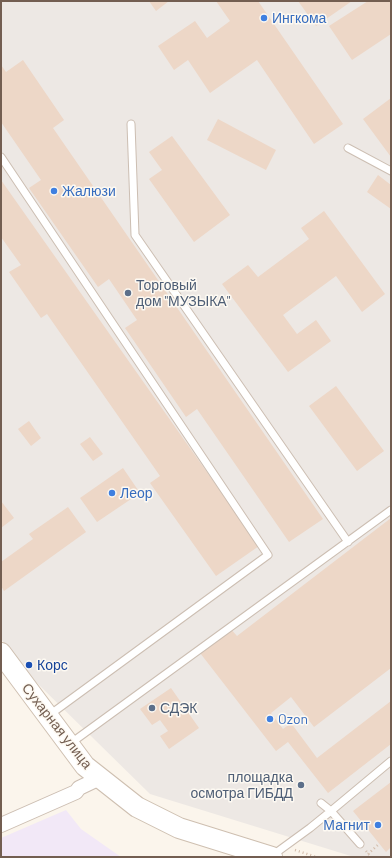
<!DOCTYPE html>
<meta charset="utf-8">
<style>
body{margin:0}
#map{position:relative;width:392px;height:858px;overflow:hidden;background:#fbf5ec;font-family:Barlow,sans-serif}
canvas{display:block}
.frame{position:absolute;inset:0;border:2px solid #735e51;pointer-events:none}
</style>
<div id="map">
<canvas width="392" height="858"></canvas>
<div class="frame"></div>
</div>
<script>
const g = document.querySelector('canvas').getContext('2d');
g.lineJoin = 'round';
function fillPath(path, color) {
  g.fillStyle = color;
  g.fill(path, 'evenodd');
}
function stroke(path, color, width, dash) {
  g.strokeStyle = color;
  g.lineWidth = width;
  g.lineCap = dash ? 'butt' : 'round';
  g.setLineDash(dash || []);
  g.stroke(path);
}
function label(font, color, halo, rows, align = 'center') {
  g.font = font + ' Barlow,sans-serif';
  g.lineWidth = 3;
  g.setLineDash([]);
  g.textBaseline = 'middle';
  g.strokeStyle = halo;
  g.fillStyle = color;
  for (const [text, x, y, turn = 0] of rows) {
    g.save();
    g.translate(x, y);
    g.rotate((+turn || 0) * Math.PI / 180);
    g.textAlign = isNaN(turn) ? turn : align;
    if (halo) g.strokeText(text, 0, 0);
    g.fillText(text, 0, 0);
    g.restore();
  }
}
const industrial = new Path2D(`
 M1 1H391V857H354L150 794 37 683 1 639Z`);
const education = new Path2D(`
 M66 810 81 829 121 857H1V838Z`);
const building = new Path2D(`
 M149 1H169L156 11Z
 M216 1H258L343 124 314 144 257 60 210 93 188 60 174 70 158 46 195 21 207 38 230 21Z
 M298 1H352L316 26Z
 M368 1H391V34L352 60 329 26Z
 M23 60 64 120 53 128 323 519 289 542 197 409 186 417 125 328 137 320 109 279 98 287 29 188 41 180 1 122V65L6 72Z
 M391 98V157L363 119Z
 M218 119 276 150 266 170 207 140Z
 M172 136 230 215 194 242 149 179 162 170 149 152Z
 M378 175 391 185V209L367 192Z
 M1 180 259 546 216 576 150 483 160 476 47 314 41 318 9 272 21 265 1 237Z
 M324 211 385 294 362 312 336 276 283 315 297 334 316 320 331 341 288 372 222 284 248 265 258 277 309 239 301 228Z
 M336 386 384 451 357 471 309 406Z
 M29 421 41 438 31 446 18 429Z
 M90 437 103 454 93 461 80 444Z
 M123 468 140 493 97 522 80 498Z
 M1 501 14 518 1 528Z
 M68 507 86 532 4 591 1 586V562L33 539 29 534Z
 M391 518V668L314 727 291 697 271 713 283 729 291 723 317 758 391 701V744L328 793 288 742 276 751 197 649 228 626 237 636Z
 M171 688 199 728 169 749 160 736 168 731 160 720 152 725 140 709Z
 M391 782V847L386 852 353 811Z`);
const path = new Path2D(`
 M295 850 316 857
 M366 851 371 857
 M368 854 379 844`);
const lane = new Path2D(`
 M131 124 135 235 348 542
 M348 148 391 171
 M1 157 268 555 48 716
 M71 743 391 510
 M360 844 331 811 391 761
 M273 855 310 828 331 811 321 803`);
const street = new Path2D(`
 M1 825 76 792 79 788 100 778`);
const secondary = new Path2D(`
 M1 653 85 766 137 807 179 828 272 857`);
const markers = [
 [264,18,4,"#3f7fe0"],
 [54,191,4,"#3f7fe0"],
 [128,293,4,"#5c6f8a"],
 [112,493,4,"#3f7fe0"],
 [29,665,4,"#1a4fb4"],
 [152,708,4,"#5c6f8a"],
 [270,719,4,"#3f7fe0"],
 [301,785,4,"#5c6f8a"],
 [378,825,4,"#3f7fe0"]
];
const shopNames = [
 ["Ингкома",272,18],
 ["Жалюзи",62,191],
 ["Леор",120,493],
 ["Ozon",278,719],
 ["Магнит",370,825,"right"]
];
const serviceNames = [
 ["Торговый",136,285],
 ["дом \"МУЗЫКА\"",136,301],
 ["СДЭК",160,708],
 ["площадка",293,777,"right"],
 ["осмотра ГИБДД",293,793,"right"]
];
const transitNames = [
 ["Корс",37,665]
];
const streetNames = [
 ["Сухарная улица",57,726,52]
];
fillPath(industrial, '#ede8e4');
fillPath(education, '#f2e8f7');
fillPath(building, '#edd7c7');
stroke(lane, '#ccbeb2', 9);
stroke(street, '#ccbeb2', 16);
stroke(secondary, '#cebfb0', 22);
stroke(path, '#d2bba9', 2.5, [1, 3]);
stroke(lane, '#fff', 7);
stroke(street, '#fff', 14);
stroke(secondary, '#fff', 20);
for (const [x, y, r, color] of markers) {
  const dot = new Path2D();
  dot.arc(x, y, r, 0, 2 * Math.PI);
  g.fillStyle = color;
  g.fill(dot);
  stroke(dot, '#fdf9f2', 1.5);
}
label('14px', '#366cbe', '#fdf9f2', shopNames, 'left');
label('14px', '#4e5e75', '#fdf9f2', serviceNames, 'left');
label('14px', '#164399', '#fdf9f2', transitNames, 'left');
label('14px', '#735e51', '#fdf9f2', streetNames);
</script>
